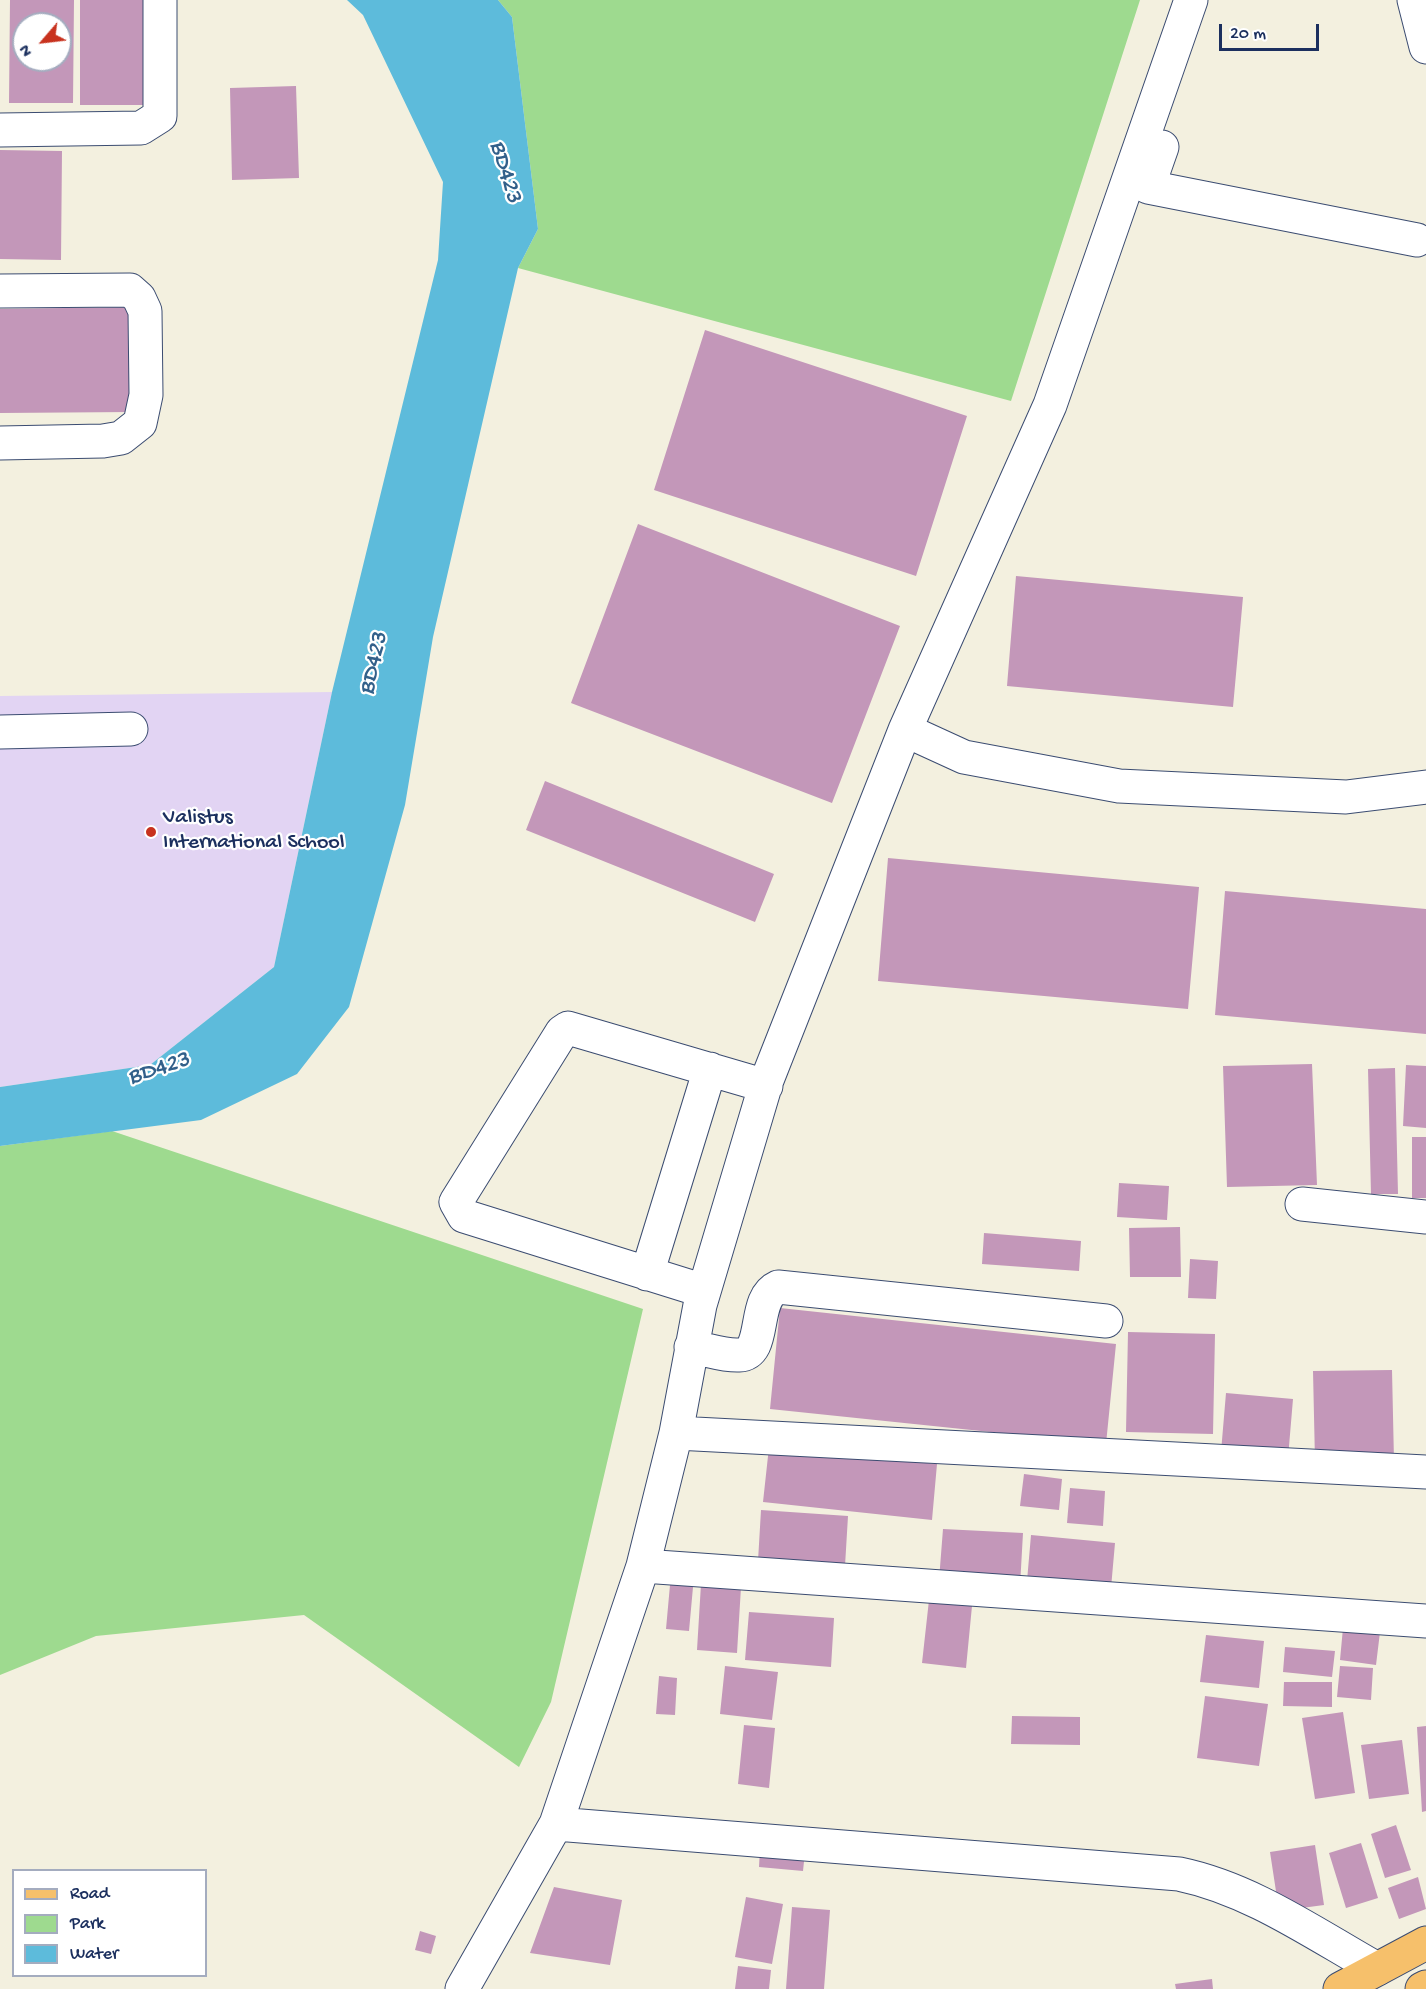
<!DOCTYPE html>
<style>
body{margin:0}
#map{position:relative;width:1426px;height:1989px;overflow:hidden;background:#f3f0df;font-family:"Gochi Hand",sans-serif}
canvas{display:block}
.legend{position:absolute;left:12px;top:1869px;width:195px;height:108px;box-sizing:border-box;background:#fff;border:2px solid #a4acbf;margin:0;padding:8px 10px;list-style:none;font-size:18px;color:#1b2f5e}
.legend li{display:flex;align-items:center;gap:12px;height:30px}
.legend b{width:30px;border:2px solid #a4acbf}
.north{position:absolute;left:12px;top:12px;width:60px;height:60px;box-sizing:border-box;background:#fff;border:2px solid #a4acbf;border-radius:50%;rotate:242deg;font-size:16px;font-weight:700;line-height:24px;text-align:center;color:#1b2f5e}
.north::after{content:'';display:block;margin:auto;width:21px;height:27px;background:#c8321e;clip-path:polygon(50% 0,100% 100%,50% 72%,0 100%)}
.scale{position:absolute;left:1219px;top:24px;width:100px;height:27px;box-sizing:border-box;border:3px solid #1b2f5e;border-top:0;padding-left:8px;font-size:18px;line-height:21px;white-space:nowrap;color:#1b2f5e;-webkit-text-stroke:4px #fff;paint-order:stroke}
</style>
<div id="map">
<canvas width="1426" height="1989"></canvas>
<ul class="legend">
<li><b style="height:8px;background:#f6c06b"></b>Road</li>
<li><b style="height:16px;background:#9eda8f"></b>Park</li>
<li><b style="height:16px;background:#5dbbdb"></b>Water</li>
</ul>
<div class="north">N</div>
<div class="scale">20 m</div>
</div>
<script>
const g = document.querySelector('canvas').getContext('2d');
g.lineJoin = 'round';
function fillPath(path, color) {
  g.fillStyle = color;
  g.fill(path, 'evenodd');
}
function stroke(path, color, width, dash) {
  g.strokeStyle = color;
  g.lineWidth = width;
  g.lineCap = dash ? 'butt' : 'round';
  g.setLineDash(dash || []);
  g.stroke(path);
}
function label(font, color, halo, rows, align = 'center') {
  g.font = font + ' "Gochi Hand",sans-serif';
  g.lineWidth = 4.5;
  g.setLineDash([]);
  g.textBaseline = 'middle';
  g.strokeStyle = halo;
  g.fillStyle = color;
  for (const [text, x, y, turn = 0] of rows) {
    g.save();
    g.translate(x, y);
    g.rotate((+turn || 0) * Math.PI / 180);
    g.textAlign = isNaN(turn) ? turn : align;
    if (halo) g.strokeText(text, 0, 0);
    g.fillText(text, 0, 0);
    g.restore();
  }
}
const built = new Path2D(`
 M332 692 274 967 150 1065 0 1087V696Z`);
const green = new Path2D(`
 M498 0H1140L1011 401 518 268 538 229 512 17Z
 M112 1131 643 1309 551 1702 519 1767 304 1615 96 1636 0 1675V1146Z`);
const water = new Path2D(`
 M347 0H498L512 17 538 229 518 268 433 637 405 805 349 1007 297 1074 201 1120 0 1146V1087L150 1065 274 967 332 692 438 260 443 182 363 15Z`);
const building = new Path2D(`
 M10 0H74L73 103H9ZM24 24H60V60H24Z
 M80 0H148L149 105H80Z
 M296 86 299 178 232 180 230 88Z
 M0 150 62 151 61 260 0 259Z
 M130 307 132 412 0 413V309Z
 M705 330 967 416 916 576 654 490Z
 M638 524 900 626 832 803 571 703Z
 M1016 576 1243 597 1233 707 1007 686Z
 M545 781 774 874 755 922 526 830Z
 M888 858 1199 887 1188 1009 878 981Z
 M1225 891 1426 909V1034L1215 1015Z
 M1312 1064 1317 1185 1227 1187 1223 1066Z
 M1406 1065 1426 1066V1128L1403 1126Z
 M1395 1068 1398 1194H1371L1368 1069Z
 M1412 1137H1426V1198H1412Z
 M1119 1183 1169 1186 1167 1220 1117 1217Z
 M1180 1227 1181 1277H1130L1129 1228Z
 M984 1233 1081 1241 1079 1271 982 1264Z
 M1190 1259 1218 1261 1216 1299 1188 1298Z
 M780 1308 1116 1344 1106 1444 770 1409Z
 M1128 1332 1215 1334 1213 1434 1126 1432Z
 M1392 1370 1394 1461H1315L1313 1371Z
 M1226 1393 1293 1399 1288 1458 1221 1452Z
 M769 1447 937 1464 932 1520 763 1502Z
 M1024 1474 1062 1479 1059 1510 1020 1506Z
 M1070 1488 1105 1491 1103 1526 1067 1523Z
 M761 1510 848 1516 845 1566 758 1561Z
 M943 1529 1023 1533 1020 1586 939 1580Z
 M1031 1535 1115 1543 1111 1588 1027 1581Z
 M671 1574 694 1576 689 1631 666 1629Z
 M701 1584 741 1587 737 1653 697 1650Z
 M929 1600 972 1606 966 1668 922 1663Z
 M749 1612 834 1618 831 1667 745 1660Z
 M1343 1628 1380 1632 1376 1665 1340 1660Z
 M1206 1635 1264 1641 1259 1688 1200 1682Z
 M1285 1647 1335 1651 1332 1677 1283 1672Z
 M725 1666 778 1672 772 1720 720 1714Z
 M1340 1666 1373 1668 1371 1700 1337 1697Z
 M659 1676 677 1678 675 1715 656 1714Z
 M1284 1682H1332V1707L1283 1706Z
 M1205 1696 1268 1704 1259 1766 1197 1758Z
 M1343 1712 1355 1793 1315 1799 1302 1718Z
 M1012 1716 1080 1717V1745L1011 1744Z
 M744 1725 775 1728 769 1788 738 1784Z
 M1426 1726V1811L1422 1812 1417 1727Z
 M1402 1740 1409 1794 1369 1799 1361 1745Z
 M1396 1825 1411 1870 1385 1878 1371 1834Z
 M1361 1843 1378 1898 1346 1908 1329 1853Z
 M1315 1845 1324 1905 1279 1911 1270 1852Z
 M760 1848 805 1852 803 1871 759 1867Z
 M1418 1877 1426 1909 1399 1919 1388 1888Z
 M554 1887 622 1900 610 1965 530 1953Z
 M746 1897 783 1904 772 1964 735 1957Z
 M792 1907 830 1910 824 1989H786Z
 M420 1931 436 1936 431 1954 415 1950Z
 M738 1966 771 1970 769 1989H735Z
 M1212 1979 1213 1989H1176L1175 1984Z`);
const minor = new Path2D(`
 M1414 0 1426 47
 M0 130 141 128 160 116V0
 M1162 147 1148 187 1417 240
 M0 291 130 290 139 298 145 311 146 395 140 423 121 438 103 441 0 443
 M905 730 964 757 1119 786 1346 797 1426 787
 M0 732 131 729
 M1302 1204 1426 1217
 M647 1274 710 1069
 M704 1291 464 1216 456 1202 562 1032 568 1028 766 1086
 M691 1347C706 1349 724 1356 739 1355 768 1354 751 1299 778 1287L1106 1321
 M676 1433 1426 1472
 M643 1566 1426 1621
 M556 1824 1179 1874C1251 1889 1313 1933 1377 1969
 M462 1989 556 1824 643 1566 676 1433 700 1305 767 1080 905 730 1050 405 1191 0`);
const major = new Path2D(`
 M1340 1989 1426 1943
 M1422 1989 1426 1987`);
const markers = [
 [151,832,6,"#c8321e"]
];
const poiNames = [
 ["Valistus",163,819],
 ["International School",163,844]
];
const waterNames = [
 ["BD423",504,172,73],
 ["BD423",375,664,-77],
 ["BD423",159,1070,-18]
];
fillPath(built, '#e2d4f3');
fillPath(green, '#9eda8f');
fillPath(water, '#5dbbdb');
fillPath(building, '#c397b9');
stroke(minor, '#3b4c71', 35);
stroke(major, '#3b4c71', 35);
stroke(minor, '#fff', 33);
stroke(major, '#f6c06b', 33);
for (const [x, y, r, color] of markers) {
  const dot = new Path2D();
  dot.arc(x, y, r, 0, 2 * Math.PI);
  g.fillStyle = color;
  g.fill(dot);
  stroke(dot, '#fff', 2);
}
label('22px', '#1b2f5e', '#fff', poiNames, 'left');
label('italic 24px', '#32608a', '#fff', waterNames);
</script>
